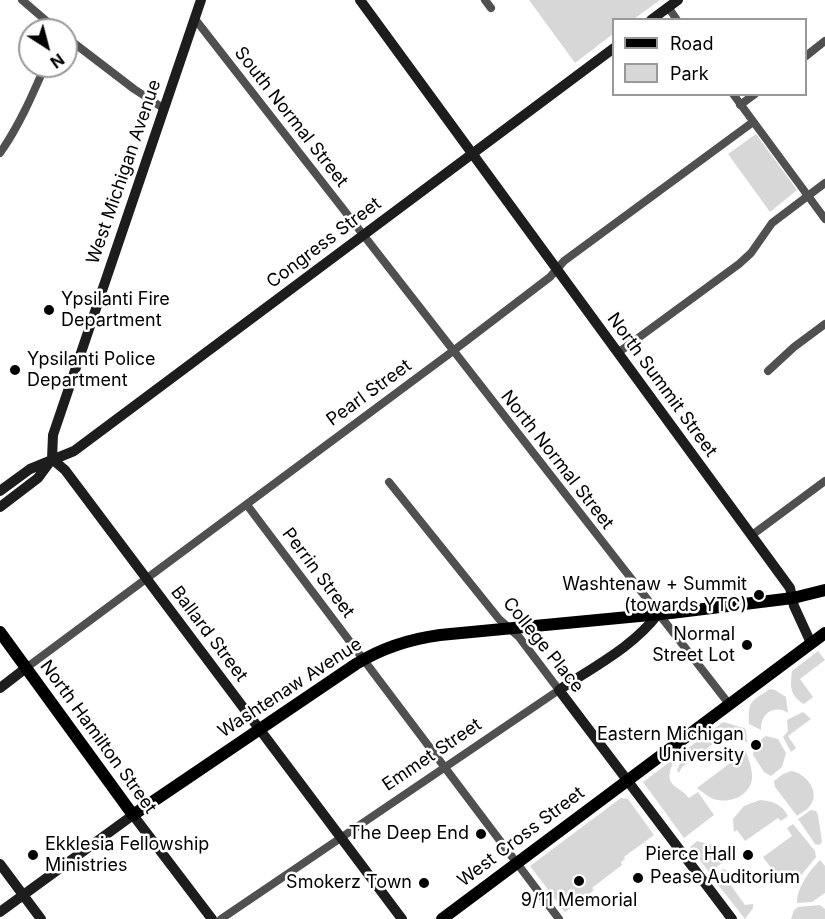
<!DOCTYPE html>
<style>
body{margin:0}
#map{position:relative;width:825px;height:919px;overflow:hidden;background:#fff;font-family:Inter,sans-serif}
canvas{display:block}
.legend{position:absolute;left:612px;top:18px;width:195px;height:78px;box-sizing:border-box;background:#fff;border:2px solid #999;margin:0;padding:8px 10px;list-style:none;font-size:18px;color:#000}
.legend li{display:flex;align-items:center;gap:12px;height:30px}
.legend b{width:30px;border:2px solid #999}
.north{position:absolute;left:18px;top:18px;width:60px;height:60px;box-sizing:border-box;background:#fff;border:2px solid #999;border-radius:50%;rotate:144deg;font-size:16px;font-weight:700;line-height:24px;text-align:center;color:#000}
.north::after{content:'';display:block;margin:auto;width:21px;height:27px;background:#000;clip-path:polygon(50% 0,100% 100%,50% 72%,0 100%)}
</style>
<div id="map">
<canvas width="825" height="919"></canvas>
<ul class="legend">
<li><b style="height:8px;background:#000"></b>Road</li>
<li><b style="height:16px;background:#d7d7d7"></b>Park</li>
</ul>
<div class="north">N</div>
</div>
<script>
const g = document.querySelector('canvas').getContext('2d');
g.lineJoin = 'round';
function fillPath(path, color) {
  g.fillStyle = color;
  g.fill(path, 'evenodd');
}
function stroke(path, color, width, dash) {
  g.strokeStyle = color;
  g.lineWidth = width;
  g.lineCap = dash ? 'butt' : 'round';
  g.setLineDash(dash || []);
  g.stroke(path);
}
function label(font, color, halo, rows, align = 'center') {
  g.font = font + ' Inter,sans-serif';
  g.lineWidth = 5;
  g.setLineDash([]);
  g.textBaseline = 'middle';
  g.strokeStyle = halo;
  g.fillStyle = color;
  for (const [text, x, y, turn = 0] of rows) {
    g.save();
    g.translate(x, y);
    g.rotate((+turn || 0) * Math.PI / 180);
    g.textAlign = isNaN(turn) ? turn : align;
    if (halo) g.strokeText(text, 0, 0);
    g.fillText(text, 0, 0);
    g.restore();
  }
}
const green = new Path2D(`
 M529 0H660L634 19 614 20 613 34 575 63Z
 M756 134 797 190 770 212 728 154Z
 M818 651 825 660 800 679 813 697 804 704C790 696 790 687 792 671Z
 M770 689 775 690 786 697 788 713C774 704 760 714 761 730L749 724C748 700 751 702 770 689Z
 M803 712 811 719 788 736 796 748 791 752 783 737 788 731 787 720Z
 M723 722 744 728 746 730 747 743 739 736 736 738 730 731 682 767 679 773 677 770 682 759 689 751 687 749Z
 M766 736 778 739 786 753 782 767 771 776 764 772 753 755 755 744Z
 M746 751C748 759 752 767 752 775 753 793 734 803 718 800 710 799 704 793 697 788Z
 M671 761 673 763C662 787 679 785 689 798L698 792 714 815 684 838 643 782Z
 M791 771C806 773 822 793 809 807 806 811 800 813 797 816L775 787 774 781 783 774Z
 M621 798 628 799 654 835 624 857 625 859 621 862 622 865 592 888 594 890 565 912 530 866Z
 M760 800C772 801 782 804 788 816L781 821 778 818 745 841 737 830 734 832 733 819 744 806Z
 M811 810 816 811 818 815 822 842 819 845 815 844 798 819Z
 M793 824 815 851 816 857 799 878 788 885 780 875 777 876 763 857 792 836 787 828Z
 M697 841 717 846 728 859 709 872 690 847Z
 M820 860 825 866V893L812 902 797 903C796 889 810 870 820 860Z
 M723 869 726 870 732 876 727 880 745 905 753 904V908L745 919 712 877Z
 M820 905 825 909V919H791L794 910 798 907Z`);
const street = new Path2D(`
 M22 0 57 30
 M485 0 491 8
 M668 7 677 20
 M195 19 729 704
 M66 37 134 89 163 108
 M806 56 825 41
 M733 94 825 219
 M740 105 755 94
 M0 153C19 126 32 96 45 66
 M619 352 739 264 751 253 772 223 825 183
 M768 371 794 347 825 324
 M247 505 559 919
 M752 535 825 481
 M26 668 453 351 550 277 564 261 753 122
 M221 919 559 690 519 637 499 619 389 482`);
const secondary = new Path2D(`
 M360 0 790 588 794 606 811 643
 M651 20 678 0
 M52 459 65 470 402 919
 M0 491 30 469 74 451 614 48
 M0 507 38 478 52 459 53 435 201 0
 M658 614C633 647 593 667 559 690L732 919
 M0 688 26 668
 M0 864 41 919
 M0 912 133 815 212 919`);
const primary = new Path2D(`
 M0 632 133 815 356 664C382 648 410 639 440 635L671 613 793 598 825 590
 M442 919 825 633`);
const markers = [
 [49,310,6,"#000"],
 [15,370,6,"#000"],
 [759,595,6,"#000"],
 [747,645,6,"#000"],
 [756,745,6,"#000"],
 [481,834,6,"#000"],
 [33,855,6,"#000"],
 [748,855,6,"#000"],
 [638,878,6,"#000"],
 [579,881,6,"#000"],
 [424,883,6,"#000"]
];
const streetNames = [
 ["South Normal Street",291,117,52],
 ["West Michigan Avenue",124,172,-71],
 ["Congress Street",324,243,-37],
 ["North Summit Street",662,385,54],
 ["Pearl Street",369,393,-36],
 ["North Normal Street",557,460,52],
 ["Perrin Street",318,573,53],
 ["Ballard Street",209,634,53],
 ["College Place",543,645,51],
 ["Washtenaw Avenue",290,688,-33],
 ["North Hamilton Street",98,737,54],
 ["Emmet Street",432,755,-34],
 ["West Cross Street",521,837,-37]
];
const poiNames = [
 ["Ypsilanti Fire",61,300,"left"],
 ["Department",61,321,"left"],
 ["Ypsilanti Police",27,360,"left"],
 ["Department",27,381,"left"],
 ["Washtenaw + Summit",747,585],
 ["(towards YTC)",747,606],
 ["Normal",735,635],
 ["Street Lot",735,656],
 ["Eastern Michigan",744,735],
 ["University",744,756],
 ["The Deep End",469,834],
 ["Ekklesia Fellowship",45,845,"left"],
 ["Ministries",45,866,"left"],
 ["Pierce Hall",736,855],
 ["Pease Auditorium",650,878,"left"],
 ["Smokerz Town",412,883],
 ["9/11 Memorial",579,901,"center"]
];
fillPath(green, '#d7d7d7');
stroke(street, '#505050', 8);
stroke(secondary, '#1d1d1d', 10);
stroke(primary, '#000', 12);
for (const [x, y, r, color] of markers) {
  const dot = new Path2D();
  dot.arc(x, y, r, 0, 2 * Math.PI);
  g.fillStyle = color;
  g.fill(dot);
  stroke(dot, '#fff', 2);
}
label('18px', '#000', '#fff', streetNames);
label('18px', '#000', '#fff', poiNames, 'right');
</script>
